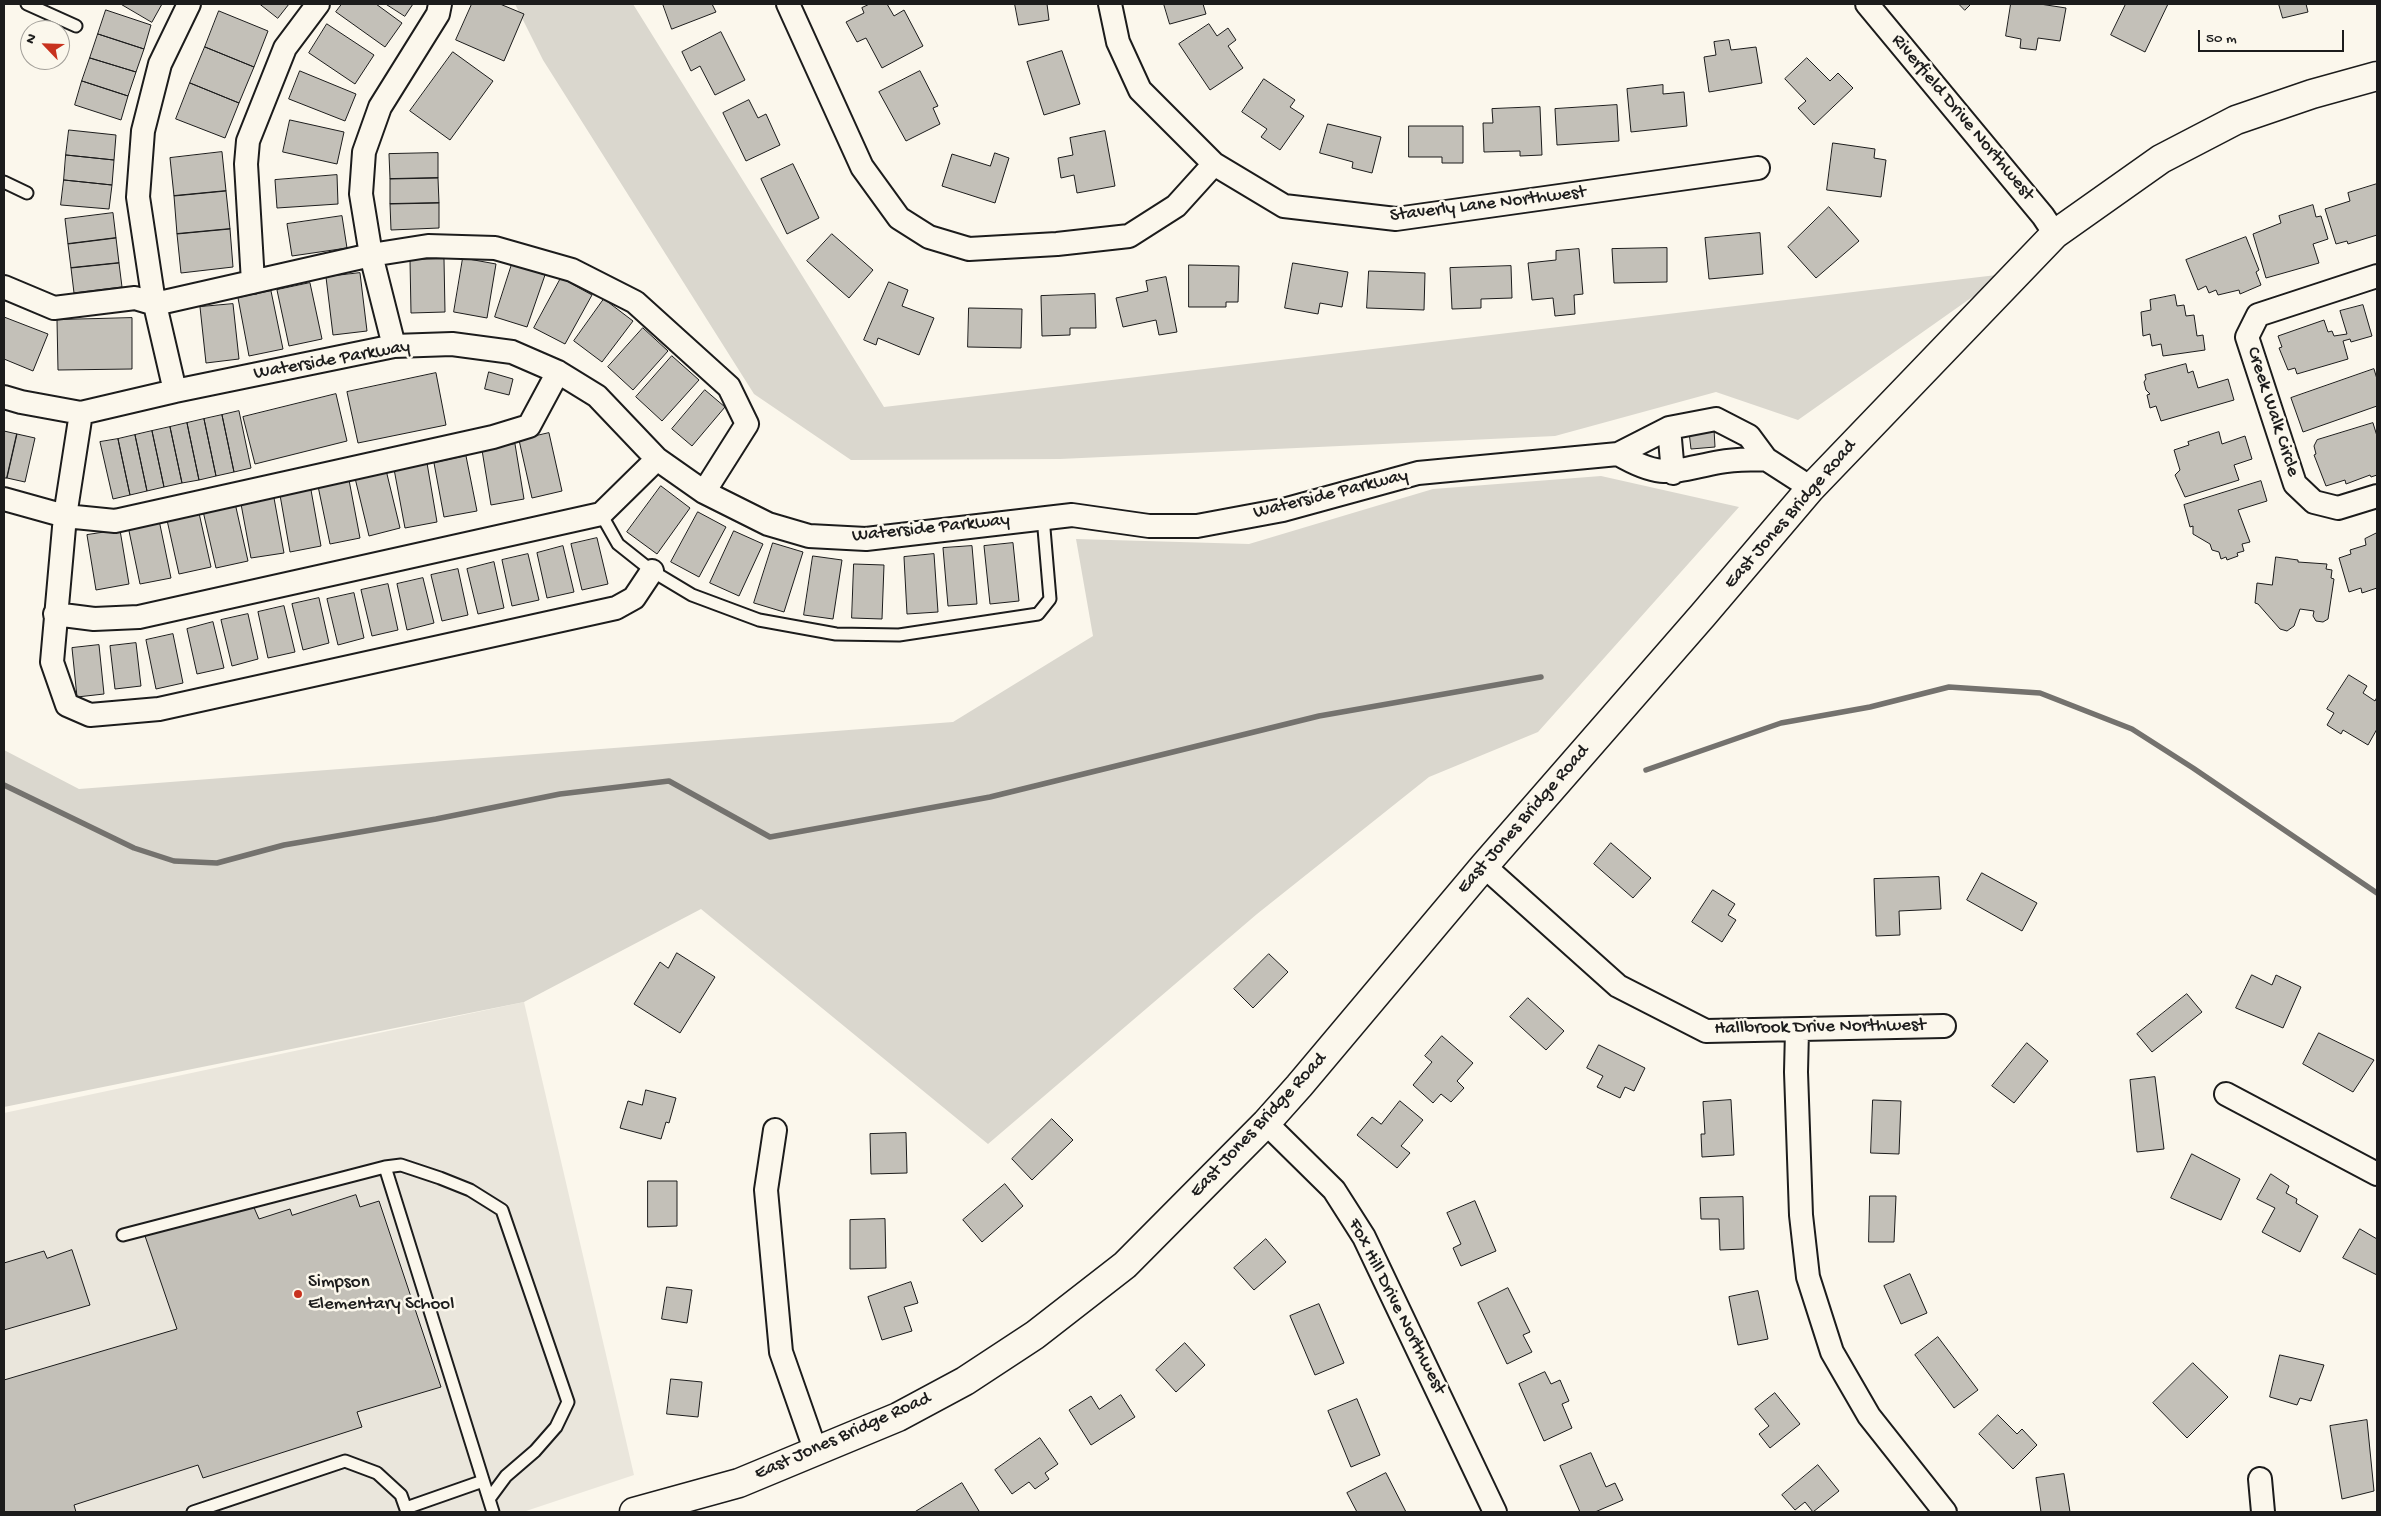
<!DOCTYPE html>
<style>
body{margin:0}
#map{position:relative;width:2381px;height:1516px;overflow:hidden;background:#fbf7ec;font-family:"Gochi Hand",sans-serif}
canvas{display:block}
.frame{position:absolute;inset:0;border:5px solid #1c1c1c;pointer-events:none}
.north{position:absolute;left:20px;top:20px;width:50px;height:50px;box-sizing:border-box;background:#fbf7ec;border:1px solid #a29f99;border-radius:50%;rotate:294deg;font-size:14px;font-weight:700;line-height:20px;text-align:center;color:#1c1c1c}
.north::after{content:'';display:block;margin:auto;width:18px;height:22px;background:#c8321e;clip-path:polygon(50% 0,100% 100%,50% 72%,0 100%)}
.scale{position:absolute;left:2198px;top:30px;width:146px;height:22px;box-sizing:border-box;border:2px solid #1c1c1c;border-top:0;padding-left:6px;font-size:15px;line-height:18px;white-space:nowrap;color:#1c1c1c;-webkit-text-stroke:4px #fbf7ec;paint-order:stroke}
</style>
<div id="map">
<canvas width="2381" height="1516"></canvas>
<div class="frame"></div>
<div class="north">N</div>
<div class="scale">50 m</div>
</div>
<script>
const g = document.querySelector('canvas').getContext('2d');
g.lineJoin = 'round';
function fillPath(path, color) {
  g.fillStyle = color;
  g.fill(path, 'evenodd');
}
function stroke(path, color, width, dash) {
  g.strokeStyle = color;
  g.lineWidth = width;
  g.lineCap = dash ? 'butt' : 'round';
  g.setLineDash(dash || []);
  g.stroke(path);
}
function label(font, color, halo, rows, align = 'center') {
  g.font = font + ' "Gochi Hand",sans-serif';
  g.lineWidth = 5;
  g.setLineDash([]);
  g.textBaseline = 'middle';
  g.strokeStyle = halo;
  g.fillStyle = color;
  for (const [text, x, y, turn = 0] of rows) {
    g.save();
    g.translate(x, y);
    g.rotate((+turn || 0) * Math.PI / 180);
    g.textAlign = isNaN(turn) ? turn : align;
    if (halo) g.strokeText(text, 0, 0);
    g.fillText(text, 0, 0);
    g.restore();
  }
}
const built = new Path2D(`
 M524 1002 634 1475 523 1512H4V1113Z`);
const green = new Path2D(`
 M515 4H633L884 407 2005 274 1798 420 1716 392 1555 436 1060 459 851 460 754 394 543 60Z
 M1601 476 1739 507 1538 732 1429 777 1257 914 988 1144 701 909 524 1002 4 1107V750L79 789 953 722 1093 636 1076 539 1249 544 1433 489Z`);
const stream = new Path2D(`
 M1646 770 1781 723 1870 707 1949 687 2040 693 2132 729 2193 768 2377 893
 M4 785 134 848 174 861 217 863 284 845 436 819 560 794 669 781 770 837 990 797 1319 716 1541 677`);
const building = new Path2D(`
 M121 4H162L152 22Z
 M260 4H289L278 18Z
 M342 4H376L402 23 385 47 336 12Z
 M386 4H413L405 16Z
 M472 4H500L524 14 504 61 456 40Z
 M663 4H712L716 12 672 29Z
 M870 4H887L894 16 904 10 923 46 882 68 866 38 857 42 846 22 864 13 862 8Z
 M1015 4H1047L1049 20 1019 25Z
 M1164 4H1203L1206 14 1170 24Z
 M1959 4H1971L1965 10Z
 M2011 4H2040L2066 8 2060 41 2038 38 2036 50 2020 48 2021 39 2006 36Z
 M2126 4H2168L2145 52 2111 35Z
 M2279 4H2306L2308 12 2283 18Z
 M106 10 151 25 144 49 98 34Z
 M219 11 268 31 254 67 205 47Z
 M327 24 374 55 355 84 309 53Z
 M1209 24 1217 36 1228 28 1236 40 1228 46 1243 68 1210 90 1179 44Z
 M721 32 745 80 715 95 700 66 691 71 682 52Z
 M98 34 144 49 136 72 90 58Z
 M1729 40 1731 50 1756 47 1762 83 1709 92 1704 57 1716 55 1714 42Z
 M205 47 254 67 239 103 190 83Z
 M1062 51 1080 104 1044 115 1027 62Z
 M453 52 493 81 450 140 410 111Z
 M90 58 136 72 128 96 82 81Z
 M1807 58 1830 81 1838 73 1853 88 1814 125 1798 108 1806 101 1785 79Z
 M300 71 356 94 345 121 289 99Z
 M920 71 938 106 933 108 940 124 906 141 879 92Z
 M1264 79 1295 100 1290 107 1304 116 1280 150 1261 137 1267 129 1242 112Z
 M82 81 128 96 121 120 75 105Z
 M190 83 239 103 225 138 176 119Z
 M1663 85V94L1684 92 1687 126 1631 132 1627 89Z
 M749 100 758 118 766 114 780 145 746 161 723 113Z
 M1617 105 1619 141 1557 145 1555 109Z
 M1540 107 1542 155 1520 156V151L1484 152 1483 123H1493L1492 109Z
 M290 120 344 132 337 164 283 152Z
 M1328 124 1381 137 1372 173 1352 168 1353 162 1320 153Z
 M1409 126H1463V163H1442V157H1409Z
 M69 130 116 135 114 160 66 155Z
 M1105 131 1115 186 1077 193 1074 175 1061 178 1058 158 1073 155 1070 138Z
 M1833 143 1875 149 1874 158 1886 160 1881 197 1827 190Z
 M222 152 226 191 174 196 170 158Z
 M438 153V178L390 179 389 154Z
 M995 153 1009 158 995 203 942 186 952 154 990 166Z
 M66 155 114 160 112 185 64 180Z
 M793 164 819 218 787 234 761 179Z
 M337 175 338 204 277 208 275 180Z
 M438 178 439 203 390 204V179Z
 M64 180 112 185 109 209 61 205Z
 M2377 184V235L2348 244 2347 241 2336 244 2325 209 2350 201 2348 193Z
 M226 191 230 229 177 234 174 196Z
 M439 203V228L391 230 390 204Z
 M2313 205 2316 217 2321 216 2328 239 2313 244 2319 263 2266 278 2253 234 2281 223 2279 216Z
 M1829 207 1859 241 1816 278 1788 247Z
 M113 213 116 238 68 244 65 219Z
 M342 216 347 248 292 256 287 224Z
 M230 229 233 267 181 273 177 234Z
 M1760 233 1763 274 1709 279 1705 238Z
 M832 234 873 270 849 298 807 261Z
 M2246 237 2259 270 2256 272 2261 285 2240 294 2239 290 2218 295 2216 290 2209 293 2206 286 2198 290 2186 260Z
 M116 238 119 263 71 268 68 244Z
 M1667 248V282L1614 283 1612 249Z
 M1579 249 1583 294 1574 295 1575 314 1555 316 1553 298 1532 300 1528 263 1556 260V251Z
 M463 258 496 264 487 318 454 312Z
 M444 259 445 312 411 313 410 260Z
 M119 263 122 287 74 293 71 268Z
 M1293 263 1348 272 1342 307 1320 303 1318 314 1285 308Z
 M512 264 545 275 527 327 495 317Z
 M1189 265 1239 266 1238 302H1226V307H1189Z
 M1511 266 1512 298 1481 299V308L1452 309 1450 268Z
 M1369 271 1425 273 1424 310 1367 308Z
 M360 273 367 331 333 335 326 277Z
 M1166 277 1177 332 1159 335 1156 320 1123 327 1116 298 1148 291 1146 281Z
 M561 278 592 295 565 344 534 328Z
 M889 282 908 290 902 306 934 318 919 355 878 338 876 345 864 340Z
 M310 283 322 339 289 346 277 290Z
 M271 291 283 349 249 356 238 298Z
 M1095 294 1096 328H1070V335L1042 336 1041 296Z
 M2175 295 2177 306 2184 305 2186 316 2194 315 2197 336 2203 335 2205 350 2163 356 2161 344 2152 346 2150 334 2143 336 2141 312 2151 310 2150 300Z
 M604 299 633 321 602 362 574 341Z
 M233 304 239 359 206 363 200 307Z
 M2363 305 2372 336 2351 342 2350 339 2343 341 2348 359 2297 374 2295 368 2288 370 2279 348 2282 347 2278 336 2324 320 2328 332 2332 331 2334 336 2347 334 2340 311Z
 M969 308 1022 309 1021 348 968 347Z
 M4 317 48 334 33 371 4 359Z
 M132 318V369L58 370 57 320Z
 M643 328 668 351 633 390 608 367Z
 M672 356 699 380 662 421 636 397Z
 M2186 364 2188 373 2193 371 2198 388 2228 379 2234 400 2161 421 2156 406 2150 408 2147 395 2150 394 2146 390 2144 382 2146 379 2145 375Z
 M2374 369 2377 379V406L2303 432 2291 398Z
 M489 372 513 379 509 395 485 389Z
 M436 373 446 425 358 443 347 392Z
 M705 390 725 407 692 446 672 429Z
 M336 394 347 441 255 464 243 417Z
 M239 411 251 468 234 472 222 415Z
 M222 415 234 472 216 476 204 419Z
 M204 419 216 476 199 480 187 423Z
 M187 423 199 480 182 483 170 427Z
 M2373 423 2377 436V475L2371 477 2370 475 2346 484 2345 480 2326 486 2314 455 2316 454 2314 446 2317 440Z
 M170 427 182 483 164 487 152 431Z
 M1714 429 1715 447 1691 449 1689 432Z
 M4 431 17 434 7 478H4Z
 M152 431 164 487 147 491 135 435Z
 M2219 432 2222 444 2245 436 2252 459 2234 465 2239 480 2185 497 2175 475 2180 470 2174 450 2189 445 2188 442Z
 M549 433 562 491 532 498 519 440Z
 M17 434 35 438 25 482 7 478Z
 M135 435 147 491 130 495 118 439Z
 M118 439 130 495 113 499 100 442Z
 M515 444 524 499 491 505 482 450Z
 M466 456 477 511 444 517 434 463Z
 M427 463 437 522 405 528 394 469Z
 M386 470 400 528 369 536 355 478Z
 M349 480 360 538 330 544 318 486Z
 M2261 481 2267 501 2238 510 2250 542 2242 544 2244 551 2237 553 2238 556 2227 560 2226 557 2221 559 2219 552 2212 550 2210 544 2193 534V526L2190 527 2184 505Z
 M661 486 690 508 657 554 627 532Z
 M311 490 321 546 290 552 280 495Z
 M274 498 284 553 251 558 241 504Z
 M235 503 248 561 216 568 203 511Z
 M698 512 726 527 699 577 671 562Z
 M199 513 211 567 179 574 167 520Z
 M159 520 171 578 140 584 128 526Z
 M120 530 129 584 96 590 87 535Z
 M734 531 763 544 739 596 710 583Z
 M2377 533V588L2362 593 2361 588 2349 592 2339 558 2351 554 2350 550 2366 545 2365 539Z
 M597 538 608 584 582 590 571 544Z
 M773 543 803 552 784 612 754 603Z
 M1013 543 1019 601 990 604 984 546Z
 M563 546 574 592 547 598 537 553Z
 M972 546 977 604 948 606 943 548Z
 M528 554 539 600 512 606 502 560Z
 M934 554 938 612 907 614 904 557Z
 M813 556 842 560 833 619 804 615Z
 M2276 557 2298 560V562L2327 564 2326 569 2332 570 2331 578 2334 579 2328 619 2323 622 2316 621 2313 616 2314 611 2300 609 2294 626 2287 631 2280 629 2258 604 2255 603 2257 583 2272 585Z
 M494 562 504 608 478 614 467 569Z
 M854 564 884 565 882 619 852 618Z
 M458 569 468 615 442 621 431 575Z
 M423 578 434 623 407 630 397 584Z
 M388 584 398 630 372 636 361 590Z
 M354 593 364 638 338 645 327 599Z
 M319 598 329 643 303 650 292 604Z
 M284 606 295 652 268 658 258 612Z
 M248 614 258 659 232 666 221 620Z
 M213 622 224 668 197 674 187 629Z
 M173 634 183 683 156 689 146 640Z
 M136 643 141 686 115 689 110 646Z
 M99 645 104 694 77 697 72 648Z
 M2349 675 2367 686 2363 693 2375 701 2377 697V729L2368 745 2343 730 2341 734 2327 725 2334 713 2327 709Z
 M1611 843 1651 878 1633 898 1594 864Z
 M1982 873 2037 903 2022 931 1967 900Z
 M1939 877 1941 909 1899 911 1900 935 1876 936 1874 879Z
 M1713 890 1735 904 1728 915 1736 920 1722 942 1692 922Z
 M677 953 715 977 680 1033 634 1004 660 962 668 968Z
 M1269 954 1288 972 1253 1008 1234 989Z
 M2252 975 2272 985 2276 975 2301 987 2283 1028 2236 1008Z
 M2187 994 2202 1012 2152 1052 2137 1034Z
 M1528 998 1564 1031 1546 1050 1510 1017Z
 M2319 1033 2374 1060 2353 1092 2303 1064Z
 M1442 1036 1473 1063 1457 1081 1464 1088 1451 1102 1441 1094 1433 1103 1413 1085 1432 1062 1425 1056Z
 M2027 1043 2048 1061 2014 1103 1992 1086Z
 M1599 1045 1645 1068 1634 1091 1625 1087 1620 1098 1597 1087 1603 1076 1587 1068Z
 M2155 1077 2164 1149 2137 1152 2130 1080Z
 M646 1090 676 1098 669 1123 666 1122 661 1139 620 1128 628 1101 642 1105Z
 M1731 1100 1734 1155 1702 1157 1701 1134H1705L1703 1102Z
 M1873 1100 1901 1101 1899 1154 1871 1153Z
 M1400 1101 1423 1120 1401 1146 1410 1153 1397 1168 1357 1135 1372 1117 1381 1124Z
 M1052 1119 1073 1140 1032 1180 1012 1159Z
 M906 1133 907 1173 871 1174 870 1134Z
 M2192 1154 2240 1179 2221 1220 2171 1198Z
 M2271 1174 2289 1186 2286 1193 2297 1199 2296 1203 2318 1216 2300 1252 2262 1232 2275 1208 2257 1199Z
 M648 1181H677V1226L648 1227Z
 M1005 1184 1023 1206 982 1242 963 1220Z
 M356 1195 360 1207 379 1201 441 1387 357 1412 362 1427 203 1478 198 1465 74 1505 76 1512H4V1380L177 1329 145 1236 252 1203 259 1219 290 1209 292 1215Z
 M1870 1196H1896L1894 1242H1869Z
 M1743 1197 1744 1249 1720 1250 1719 1219H1701L1700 1198Z
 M1475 1201 1496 1251 1461 1266 1453 1248 1461 1244 1447 1213Z
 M885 1219 886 1268 850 1269V1220Z
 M2360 1229 2377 1239V1275L2343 1258Z
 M1266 1239 1286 1262 1254 1290 1234 1268Z
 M72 1250 90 1305 4 1330V1263L44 1251 47 1258Z
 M1910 1274 1927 1313 1901 1324 1884 1286Z
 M911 1282 918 1303 904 1307 912 1331 882 1340 868 1297Z
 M667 1287 692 1290 687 1323 662 1319Z
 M1508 1288 1530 1332 1523 1335 1532 1352 1507 1364 1478 1303Z
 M1758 1291 1768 1339 1738 1345 1729 1297Z
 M1319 1304 1344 1363 1315 1375 1290 1316Z
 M1938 1337 1978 1390 1954 1408 1915 1355Z
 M1185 1343 1205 1365 1176 1392 1156 1370Z
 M2280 1355 2324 1365 2311 1401 2300 1398 2297 1405 2270 1397Z
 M2193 1363 2228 1397 2187 1438 2153 1403Z
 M1545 1372 1551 1384 1560 1380 1569 1401 1562 1404 1572 1428 1544 1441 1519 1384Z
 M671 1379 702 1382 698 1417 667 1414Z
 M1775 1393 1800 1424 1770 1448 1759 1434 1769 1426 1755 1409Z
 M1121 1395 1135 1417 1091 1445 1069 1410 1091 1396 1099 1409Z
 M1357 1399 1380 1455 1351 1467 1328 1411Z
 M1998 1415 2017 1434 2022 1429 2037 1445 2013 1469 1979 1434Z
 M2367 1420 2374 1491 2342 1499 2330 1426Z
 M1040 1438 1058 1464 1045 1473 1049 1479 1035 1489 1029 1482 1012 1494 995 1470Z
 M1591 1453 1606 1487 1615 1483 1623 1500 1595 1512H1580L1560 1466Z
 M1818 1465 1839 1491 1813 1512 1805 1502 1795 1510 1782 1495Z
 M1386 1473 1406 1512H1357L1347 1493Z
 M2064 1474 2070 1512H2041L2036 1478Z
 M962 1483 979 1511 976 1512H915Z`);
const lane = new Path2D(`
 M27 4 76 26
 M4 182 27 193
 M601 514 618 544 652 571 692 595 759 620 836 634 899 635 1038 614 1050 599 1043 517
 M385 1167 493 1512
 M123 1235 385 1167 401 1165 440 1178 470 1190 502 1210 568 1402 556 1427 535 1451 506 1476 489 1499
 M406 1508 483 1481
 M193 1512 345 1461 377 1473 401 1495 407 1512`);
const street = new Path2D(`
 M788 4 862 167 899 218 929 237 969 249 1057 244 1129 236 1176 206 1214 164
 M1110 4 1118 42 1140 90 1214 164 1284 206 1396 219 1758 168
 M1867 4 2043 216 2055 234
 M2377 276 2258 315 2247 337 2295 484 2314 502 2338 508 2377 496
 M253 282 246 164 248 141 285 48 318 4
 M4 287 54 308 135 298 155 304 371 255 428 246 495 248 572 270 635 302 729 387 747 424 704 492
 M394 346 371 255 361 194 364 152 380 107 438 14 440 4
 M175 391 153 296 138 197 143 131 160 64 189 4
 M4 397 21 402 81 413 175 391 394 346 452 344 512 352 558 372 597 396 657 459 704 492 768 524 809 536 866 539 1072 515 1149 526H1197L1283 510 1418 473 1618 454 1669 428 1716 419 1749 436 1766 459 1811 488
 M81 413 65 516 52 662 67 705 90 715 159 709 616 608 634 598 652 571
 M1669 428 1673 473
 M1618 454C1663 480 1672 471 1720 462 1735 459 1751 460 1766 459
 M4 499 65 516 115 521 493 437 529 426 558 372
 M55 614 94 619 139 617 601 514 657 459
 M1484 866 1618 986 1706 1031 1944 1026
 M1797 1030 1796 1072 1801 1215 1808 1277 1832 1352 1869 1416 1945 1512
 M2226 1094 2377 1174
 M1266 1123 1334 1190 1364 1237 1495 1512
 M775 1130 766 1190 781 1352 816 1452
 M2260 1479 2263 1512`);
const secondary = new Path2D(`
 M634 1512 739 1483 898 1417 965 1381 1035 1335 1125 1265 1266 1123 1299 1086 1484 866 1703 615 1811 488 2055 234 2161 159 2236 120 2312 94 2377 76`);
const markers = [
 [298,1294,5,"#c8321e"]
];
const streetNames = [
 ["Riverfield Drive Northwest",1962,118,50],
 ["Staverly Lane Northwest",1488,205,-7],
 ["Waterside Parkway",332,361,-10],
 ["Creek Walk Circle",2272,412,72],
 ["Waterside Parkway",1331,495,-14],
 ["East Jones Bridge Road",1791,515,-49],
 ["Waterside Parkway",931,529,-6],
 ["East Jones Bridge Road",1524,820,-49],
 ["Hallbrook Drive Northwest",1820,1028,-1],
 ["East Jones Bridge Road",1259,1126,-47],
 ["Fox Hill Drive Northwest",1396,1307,63],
 ["East Jones Bridge Road",843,1437,-24]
];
const poiNames = [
 ["Simpson",308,1283],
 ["Elementary School",308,1305]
];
fillPath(built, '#eae6dc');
fillPath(green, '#dad7ce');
stroke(stream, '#74726e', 5.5);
fillPath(building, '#c3c0b8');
stroke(building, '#1c1c1c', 1);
stroke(lane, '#1c1c1c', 15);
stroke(street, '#1c1c1c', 26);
stroke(secondary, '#1c1c1c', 31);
stroke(lane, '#fbf7ec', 11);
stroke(street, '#fbf7ec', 22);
stroke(secondary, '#fbf7ec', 28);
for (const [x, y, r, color] of markers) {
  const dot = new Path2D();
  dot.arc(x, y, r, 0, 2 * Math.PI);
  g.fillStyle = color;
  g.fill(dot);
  stroke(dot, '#fbf7ec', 2);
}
label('19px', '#1c1c1c', '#fbf7ec', streetNames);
label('19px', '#1c1c1c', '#fbf7ec', poiNames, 'left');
</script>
